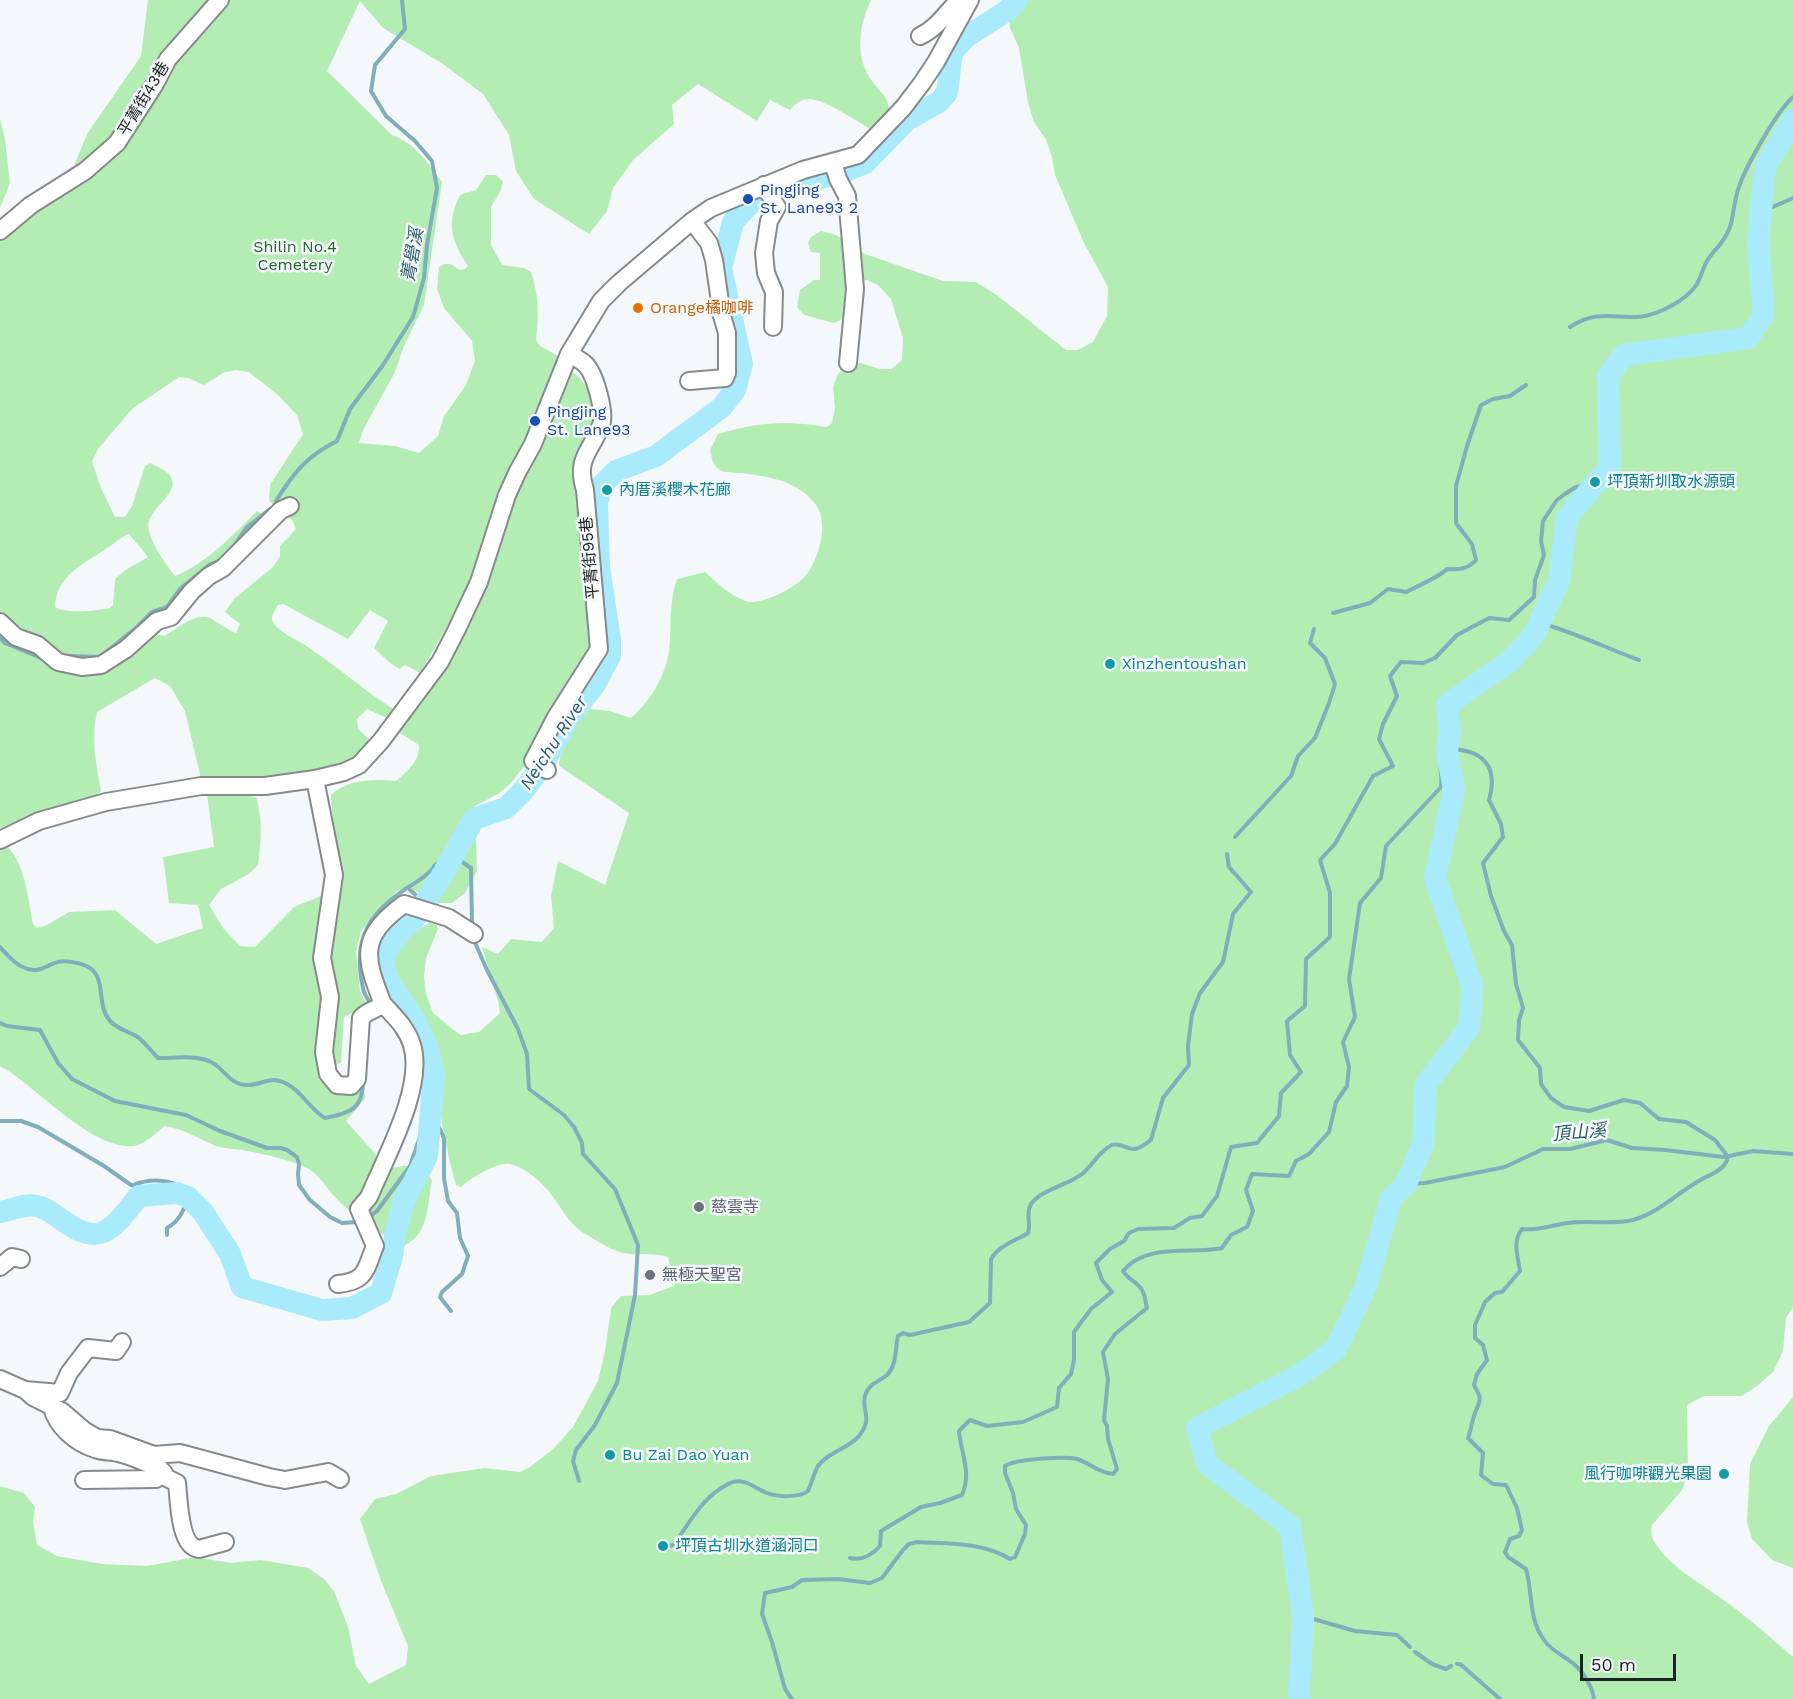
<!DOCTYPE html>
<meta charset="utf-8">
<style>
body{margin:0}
#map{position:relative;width:1793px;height:1699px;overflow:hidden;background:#f5f8fa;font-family:"Work Sans",sans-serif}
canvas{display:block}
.scale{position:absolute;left:1580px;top:1654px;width:96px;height:27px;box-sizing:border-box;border:3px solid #202122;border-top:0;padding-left:8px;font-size:18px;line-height:21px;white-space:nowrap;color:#202122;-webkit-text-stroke:4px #f5f8fa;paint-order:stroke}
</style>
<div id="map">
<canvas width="1793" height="1699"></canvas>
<div class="scale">50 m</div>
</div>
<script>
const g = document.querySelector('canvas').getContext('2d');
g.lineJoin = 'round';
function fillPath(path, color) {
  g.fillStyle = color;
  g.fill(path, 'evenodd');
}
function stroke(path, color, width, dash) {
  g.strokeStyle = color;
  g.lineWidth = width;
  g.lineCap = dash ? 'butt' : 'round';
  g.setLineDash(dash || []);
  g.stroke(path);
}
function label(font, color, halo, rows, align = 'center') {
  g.font = font + ' "Work Sans","Noto Sans TC",sans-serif';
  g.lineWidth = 5;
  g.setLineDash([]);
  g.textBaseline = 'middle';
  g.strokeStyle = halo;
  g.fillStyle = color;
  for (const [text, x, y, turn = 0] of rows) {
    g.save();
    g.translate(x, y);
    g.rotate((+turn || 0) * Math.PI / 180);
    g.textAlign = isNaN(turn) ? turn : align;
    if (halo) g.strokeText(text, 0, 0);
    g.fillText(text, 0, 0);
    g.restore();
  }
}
const green = new Path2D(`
 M148 0H871C859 26 854 56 872 81 879 91 890 98 889 112L872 130C858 122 826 100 810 99 801 99 796 103 790 110L770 100 757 121 698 84 672 105 674 124 633 160 613 188 607 211 589 234 534 199 516 171 509 135 483 94 443 64 383 28 360 1 327 71 392 135C415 143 428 163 442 182L424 305 404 346 394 374 363 430 359 443 395 446 419 453 438 436 444 416 466 385 475 361 472 341 444 308 437 289 439 267C448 261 452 264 460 270L465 269 468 266C451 240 446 223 460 195L476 190 486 175H496L503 181 501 190 491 207V245L502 265 524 268 531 272C539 295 539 316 536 340L540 346 560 357 487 541 455 613 420 673 405 665 400 669 390 663 374 648 388 621 370 610 348 639 283 604 278 605C275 611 270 616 273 622 277 631 299 641 308 647 338 667 365 691 396 711L389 719 367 709 357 719 358 729 373 743 343 765 264 782 201 779 185 711 170 686 155 678 97 712C91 737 96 766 101 791L93 798 40 813 0 829V238L70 176 87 134 141 56ZM235 370 249 372 279 396 297 415 303 434 270 485 269 501 292 520 296 529 280 546V556L273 567 234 599 225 612 240 624 236 633C226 629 219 623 210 618 196 612 176 629 165 636L156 634 152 627 267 517 257 511C234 534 206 564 175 576 166 564 142 533 150 518 156 507 167 499 172 488 176 473 161 469 150 463L145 466 132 506 125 517H115L101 488 92 462 98 449 132 409 179 377 188 378 204 385 223 373ZM129 534 148 557 127 569 115 579 113 605 110 608C96 611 67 614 55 607 56 576 83 564 106 549 114 544 121 537 129 534Z
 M1008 0H1793V1307L1786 1318 1783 1351 1773 1372 1757 1386 1742 1396H1704L1687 1405 1688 1473 1682 1490 1652 1525C1651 1531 1651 1537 1655 1543 1671 1568 1702 1584 1725 1601 1749 1618 1771 1638 1793 1657V1699H0V1486L24 1493 35 1507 33 1522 37 1545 57 1556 102 1564 147 1566 195 1557 231 1563 261 1560 308 1568 324 1579 334 1591 348 1627 356 1666 369 1684 406 1665 408 1646 381 1581 360 1519 375 1499 396 1494 431 1476 485 1468 520 1472 530 1467 553 1449 573 1427 598 1381 605 1351 611 1308 621 1296 649 1295 674 1286 668 1257C653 1252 638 1256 623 1253 610 1250 594 1239 582 1232 568 1222 561 1207 550 1193 543 1183 523 1166 510 1164 495 1162 472 1178 461 1187L456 1185C449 1160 443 1133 440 1107 439 1097 444 1085 441 1075 431 1034 403 1001 388 962 397 943 412 934 429 923L437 925 438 929 426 958 424 977 426 994 433 1013 460 1035 479 1032 500 1013 498 1001 482 947 498 954 511 939 542 942 554 928 551 896 558 861 605 885 629 813 559 766C561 740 574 728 590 709L610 711 631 718C653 699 669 670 670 640 671 618 670 599 677 579L705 572C716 582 735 600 751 602 765 603 799 586 807 574 819 558 829 523 816 505 799 481 770 477 742 473 735 473 726 473 720 470 712 465 712 458 710 450L718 434C758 422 785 420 827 427L832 423 835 408 833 387 838 374 845 368 860 363 880 369H891L902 360 903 338 891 299 878 285 867 280 848 283C843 296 846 308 841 320L834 323 804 315 797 307 800 290 814 280H820V253L811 252 808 243 811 237 821 231 836 235 865 254 943 281 976 282 998 296 1066 350H1078L1093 342 1107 316 1108 287 1084 243 1055 175 1052 157 1046 140 1033 120 1028 102 1019 48 1010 28Z
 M0 119 5 139 10 183 0 208Z
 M569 371C587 376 599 410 593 427 588 440 577 451 573 464 570 477 576 489 580 501L591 637V653L527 763 510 784 498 794 475 806 477 871 465 893 452 903H437L410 888 397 891 361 931 356 952 360 991 367 1006 344 1017 341 1063 321 1069 319 1079C335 1097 342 1100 360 1084L366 1097 346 1121 389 1169C408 1164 420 1163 432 1180 427 1204 430 1233 405 1245 384 1238 349 1213 334 1196 326 1187 320 1176 309 1169 292 1160 267 1155 248 1151 238 1149 226 1149 216 1146 199 1139 184 1129 165 1126 157 1132 144 1145 134 1146 90 1150 37 1086 0 1066V847L7 846C26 866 28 899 33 924L37 928 47 925 69 912 115 910 156 944 203 928 198 905 169 903 163 857 214 847 207 794H237L256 797C263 819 261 842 258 865L249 874 221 889 209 905 223 928 240 946 255 947 294 907 326 894 333 829 331 795C349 779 373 779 396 781 408 771 420 760 419 745L400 733 404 717 445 661 514 494Z
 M1793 1397V1568L1772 1560 1752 1539 1747 1522 1750 1464 1769 1426Z`);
const stream = new Path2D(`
 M1761 212 1793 198
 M1570 327C1594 311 1610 317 1636 317 1652 317 1674 306 1686 296 1701 284 1699 276 1707 261 1714 249 1724 244 1730 227 1734 214 1734 200 1739 187 1746 166 1777 111 1793 97
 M276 501C294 472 307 456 337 441L350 409 383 365 413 317 424 278 427 245 437 188 432 161 415 141 386 116 371 91 375 65 405 29 402 0
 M233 547 247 527 270 509
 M1333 613 1370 603 1388 589 1406 592C1418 586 1439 577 1447 569 1459 570 1468 569 1476 560L1472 544 1456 523V486L1467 446 1481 405 1493 399 1510 396 1526 385
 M1540 623C1574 632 1606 648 1639 660
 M0 638 5 643 41 658
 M69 656 100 657 137 627 152 612 167 607 180 589 209 565 223 559
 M1235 837 1291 776 1298 756 1315 738 1329 703 1335 684 1325 658 1310 643 1314 629
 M445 856H453L471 868 472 926
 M410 890 425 903
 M473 938 487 970 518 1029 527 1054 529 1089 564 1115 574 1127 582 1143 583 1154 615 1189 638 1245 635 1295 617 1383 595 1425 576 1450 573 1461 579 1481
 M0 947C8 956 19 969 33 970 41 971 48 965 55 963 64 959 82 963 90 968 105 979 98 1000 106 1015 113 1029 128 1030 139 1038 146 1044 152 1052 158 1058 174 1058 195 1055 209 1061 224 1067 229 1085 247 1085 261 1086 267 1076 283 1082 301 1089 309 1109 325 1118 351 1113 363 1109 363 1080
 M370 1004C368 999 364 994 363 988 354 947 363 920 397 895 411 884 426 879 436 864
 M0 1023 7 1026 40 1030 58 1063 72 1079 115 1101 186 1115 220 1131 267 1148H281L287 1150 297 1157 299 1164 298 1174 299 1185 310 1200 330 1217 342 1223 357 1222
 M0 1121H21L38 1127 104 1166 131 1185
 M1406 1184 1425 1183 1505 1167 1543 1149H1570L1607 1140 1632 1148 1665 1150 1724 1157 1753 1151 1793 1154
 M139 1196 133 1185C151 1178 171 1179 186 1190 189 1204 180 1221 167 1228V1235
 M367 1218 377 1211 410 1166 424 1125 430 1124 439 1127 444 1138V1178L448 1201 457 1213 460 1238 468 1256 462 1274 442 1292 440 1297 451 1311
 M661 1548 673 1545C690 1523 701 1498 728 1484 744 1476 754 1488 767 1493 777 1497 799 1498 808 1491 811 1484 815 1471 818 1466 828 1452 848 1449 859 1436 875 1416 859 1410 866 1393 871 1382 879 1382 887 1375 897 1365 895 1349 898 1336L903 1333 910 1335 969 1322 990 1303 991 1259C1000 1244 1014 1242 1028 1233 1031 1224 1026 1215 1030 1206 1038 1190 1069 1185 1082 1174 1092 1166 1100 1150 1112 1145 1120 1142 1127 1150 1135 1149 1141 1148 1146 1143 1151 1140L1163 1098 1189 1065 1188 1046 1192 1014 1200 993 1223 962 1233 914 1251 892 1229 867 1227 854
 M850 1558C862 1561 872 1555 880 1546L881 1531 921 1507 940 1503 962 1495C972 1472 961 1454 959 1431L970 1420 987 1426 1023 1422 1057 1407 1059 1388 1071 1374 1074 1360V1332L1091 1309 1112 1292 1102 1280 1096 1263 1110 1249 1124 1241 1129 1233 1138 1229 1174 1228 1190 1218 1202 1216 1217 1196 1231 1147 1257 1143 1279 1116 1281 1093 1301 1072 1290 1055 1287 1021 1305 1006 1306 959 1330 937V893L1320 860 1335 844 1373 776 1393 766 1379 739 1383 724 1397 696 1390 676 1401 662 1423 663 1435 658 1457 635 1489 618 1509 620 1534 597 1535 580 1544 555 1541 541 1543 521 1557 500 1565 494 1574 488 1597 481
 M1303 1616 1355 1631 1397 1635 1410 1647
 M1415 1652 1432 1664 1446 1669 1451 1666
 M1457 1664H1460L1500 1699
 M792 1699 785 1689 772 1642 762 1614 765 1593 792 1587 802 1580 838 1579 870 1583 882 1578 903 1550 909 1544 917 1542C948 1544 983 1542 1010 1559L1015 1557 1025 1534 1026 1525 1016 1509 1013 1493 1005 1473V1466C1015 1459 1065 1456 1077 1459 1090 1463 1099 1473 1113 1474L1117 1469 1108 1439 1107 1426 1104 1420 1108 1379 1103 1352 1115 1334 1147 1308C1145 1300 1145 1291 1138 1285 1133 1280 1127 1278 1123 1271 1147 1242 1191 1255 1222 1248L1231 1235 1247 1227 1253 1211 1246 1190 1252 1174 1289 1176 1296 1161 1309 1154 1329 1132 1336 1102 1347 1086 1349 1067 1343 1042 1355 1017 1349 979 1360 903 1381 878 1386 846 1441 787C1443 774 1436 760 1447 749 1482 749 1499 765 1489 800L1501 824 1503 837 1483 863 1491 896 1504 931 1512 945 1516 984 1523 1008 1519 1020 1518 1040 1540 1068 1541 1084 1551 1098 1564 1107 1589 1111 1624 1100 1640 1103 1659 1119 1686 1122 1715 1140 1728 1157C1725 1171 1708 1175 1697 1182 1675 1195 1658 1213 1633 1220 1612 1225 1589 1220 1568 1223 1552 1225 1538 1231 1522 1229 1512 1241 1518 1257 1520 1271L1502 1292 1495 1293 1485 1302 1475 1325V1338L1483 1345 1487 1360 1477 1374 1474 1385C1482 1399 1481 1399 1475 1413 1472 1421 1471 1430 1468 1438L1483 1453 1481 1475 1493 1484 1506 1485 1517 1508 1522 1530 1519 1536 1510 1539 1505 1552 1508 1557 1526 1569C1533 1593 1528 1618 1544 1640 1552 1652 1567 1657 1576 1666 1584 1673 1593 1689 1594 1699`);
const river = new Path2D(`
 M0 1212C12 1210 24 1203 37 1206 47 1208 56 1216 65 1222 102 1250 116 1224 139 1196L177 1193 188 1197 203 1212 230 1254 242 1287 322 1310 352 1308 381 1293 392 1256 396 1231 404 1201 427 1156 434 1075 427 1047 415 1020 391 985 382 966 387 950 403 928 414 920 444 872 474 819 506 808 525 789 545 761 568 719 595 684 610 656V639L599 567 597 504 601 486 616 471 656 456 721 408 735 390 742 364 721 268 733 222 751 203 779 189 843 172 865 163 907 120 939 102 947 93 952 52 966 37 1008 10 1017 0
 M1299 1699 1303 1616 1290 1526 1207 1464 1197 1428 1300 1375 1336 1349 1366 1286 1391 1198 1406 1184 1423 1144 1426 1084 1469 1028 1472 986 1435 878 1454 790 1447 751 1450 732 1447 705 1510 661 1534 635 1559 581 1567 518 1597 481 1610 469 1608 376 1624 355 1748 338 1764 315 1758 244 1765 167 1793 120`);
const minor = new Path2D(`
 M920 36C936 29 946 13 959 0
 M833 163 838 179 847 196 855 289 848 363
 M764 185 777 207 769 221 764 253 766 273 774 292 773 327
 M0 231 31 205 85 171 117 143 155 84 168 59 220 0
 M689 381 725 378 727 373V333L722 316 714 260 709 243 692 221
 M0 622 16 637 38 645 58 662 82 667 101 665 126 649 157 621 171 617 192 591 209 576 223 568 281 510 290 506
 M547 770 533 761 556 717 599 649 585 490C575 458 591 452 601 425 606 414 595 373 585 364 581 360 574 357 569 354
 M315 779 334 875 322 958 330 997 324 1052 328 1074 337 1085 351 1086 357 1079 361 1018C366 1011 376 1010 383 1004 364 957 359 937 404 904L449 918 474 934
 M0 840 39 821 106 802 201 786H265L315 779 344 772 359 765 381 741 440 662 456 631 479 582 507 495 518 471 533 444 569 354 601 301 619 283 692 221 711 208 803 170 858 155 903 108 922 83 936 62 970 0
 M0 1267 12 1257 21 1259
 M338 1284C367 1281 365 1270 375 1246L359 1209 369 1197C385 1158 425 1087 412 1045 407 1028 395 1017 383 1004
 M0 1379 25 1390 33 1397 63 1412 85 1431 97 1438 110 1439 154 1455 180 1453 269 1477 285 1480 328 1472 340 1479
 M25 1390 60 1393 69 1373 88 1348 116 1351 122 1342
 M52 1407C56 1426 76 1443 95 1449 102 1452 111 1451 118 1453 132 1456 145 1463 159 1468L164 1473 156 1479 84 1480
 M163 1476 177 1483C179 1500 179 1547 199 1549L225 1542`);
const markers = [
 [748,199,6,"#1a4fb4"],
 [638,308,6,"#e8710a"],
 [535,421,6,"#1a4fb4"],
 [1595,482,6,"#0f9aa8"],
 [607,490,6,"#0f9aa8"],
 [1110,664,6,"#0f9aa8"],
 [699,1207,6,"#6b7280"],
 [650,1275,6,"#6b7280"],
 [610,1455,6,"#0f9aa8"],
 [1724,1474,6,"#0f9aa8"],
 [663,1546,6,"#0f9aa8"]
];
const streetNames = [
 ["平菁街43巷",144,99,-59],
 ["平菁街95巷",590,558,-95]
];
const transitNames = [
 ["Pingjing",760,190],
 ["St. Lane93 2",760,208],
 ["Pingjing",547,412],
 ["St. Lane93",547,430]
];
const parkNames = [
 ["Shilin No.4",295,247],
 ["Cemetery",295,265]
];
const foodNames = [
 ["Orange橘咖啡",650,308]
];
const cultureNames = [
 ["坪頂新圳取水源頭",1607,482],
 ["內厝溪櫻木花廊",619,490],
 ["Xinzhentoushan",1122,664],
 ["Bu Zai Dao Yuan",622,1455],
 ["風行咖啡觀光果園",1712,1474,"right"],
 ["坪頂古圳水道涵洞口",675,1546]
];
const worshipNames = [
 ["慈雲寺",711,1207],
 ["無極天聖宮",662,1275]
];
const waterNames = [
 ["菁礐溪",413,255,-80],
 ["Neichu River",554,743,-57],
 ["頂山溪",1579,1133,-5]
];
fillPath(green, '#b4edb4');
stroke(stream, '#80aebb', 4);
stroke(river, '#a9ebfd', 22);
stroke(minor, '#87898b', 20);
stroke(minor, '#fff', 16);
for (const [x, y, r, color] of markers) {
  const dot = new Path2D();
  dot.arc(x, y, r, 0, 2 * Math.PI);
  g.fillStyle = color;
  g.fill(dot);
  stroke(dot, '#f5f8fa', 2);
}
label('16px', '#202122', '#f5f8fa', streetNames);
label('16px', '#164399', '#f5f8fa', transitNames, 'left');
label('16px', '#226729', '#f5f8fa', parkNames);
label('16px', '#c56008', '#f5f8fa', foodNames, 'left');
label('16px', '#0d838f', '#f5f8fa', cultureNames, 'left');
label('16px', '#5b616d', '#f5f8fa', worshipNames, 'left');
label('italic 18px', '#2a5f6b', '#f5f8fa', waterNames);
</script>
